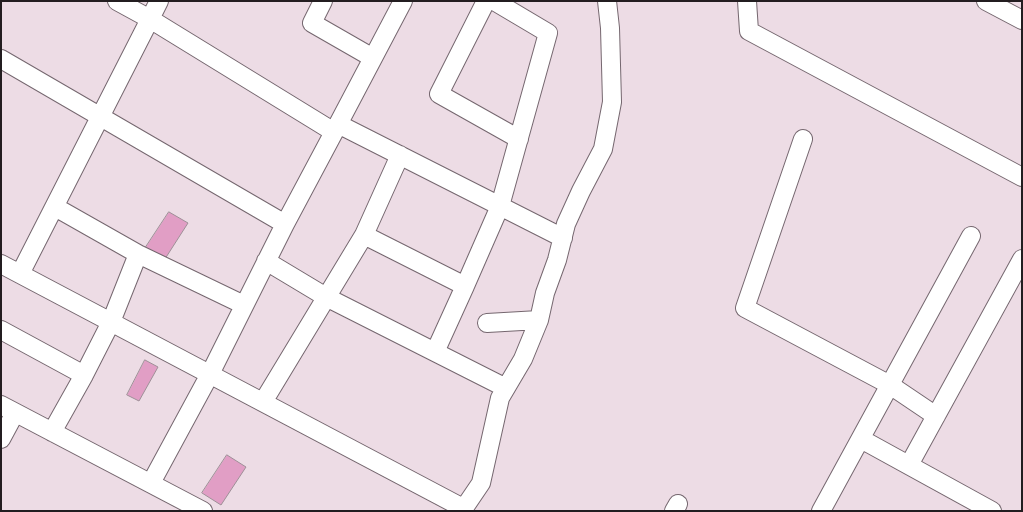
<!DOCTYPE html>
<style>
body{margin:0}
#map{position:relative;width:1023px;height:512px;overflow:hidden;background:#eddce5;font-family:Merriweather,serif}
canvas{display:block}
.frame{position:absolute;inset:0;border:2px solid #231d20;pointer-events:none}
</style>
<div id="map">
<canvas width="1023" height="512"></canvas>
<div class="frame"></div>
</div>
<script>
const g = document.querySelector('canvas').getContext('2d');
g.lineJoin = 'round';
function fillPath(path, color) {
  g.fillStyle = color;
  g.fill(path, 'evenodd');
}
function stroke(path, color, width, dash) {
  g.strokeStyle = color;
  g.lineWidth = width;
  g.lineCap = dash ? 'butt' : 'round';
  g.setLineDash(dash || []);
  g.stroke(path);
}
const building = new Path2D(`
 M169 212 188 223 163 262 144 250Z
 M145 360 158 367 139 401 127 395Z
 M227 455 246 467 221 505 202 493Z`);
const street = new Path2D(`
 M117 1 150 19 159 1
 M323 1 312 23 373 58
 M486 1 439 94 519 139
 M747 1 749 31 1022 177
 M986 1 1022 20
 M1 59 285 224 334 132
 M338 124 563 238
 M803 139 745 308 890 385 936 416
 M400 155 364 235 465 286 500 206 548 33 494 1
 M55 207 138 254
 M266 261 326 297 506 388
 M1 264 463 508
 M20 274 150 19 334 132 403 1
 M487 323 539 320
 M1 330 84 375 52 432
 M435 352 465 286
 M84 375 111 322 138 254 244 305
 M263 402 364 235
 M1 405 203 511
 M1 439 15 413
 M861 439 992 511
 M909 465 1022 259
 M151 483 210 374 285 224
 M462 511 481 483 500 398 523 359 539 320 545 293 557 260 566 224 581 191 603 149 612 102 610 28 607 1
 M674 511 678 504
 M821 511 971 236`);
fillPath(building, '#e19ec5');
stroke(building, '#9e8f97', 1);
stroke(street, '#75676f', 20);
stroke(street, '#fff', 18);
</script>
